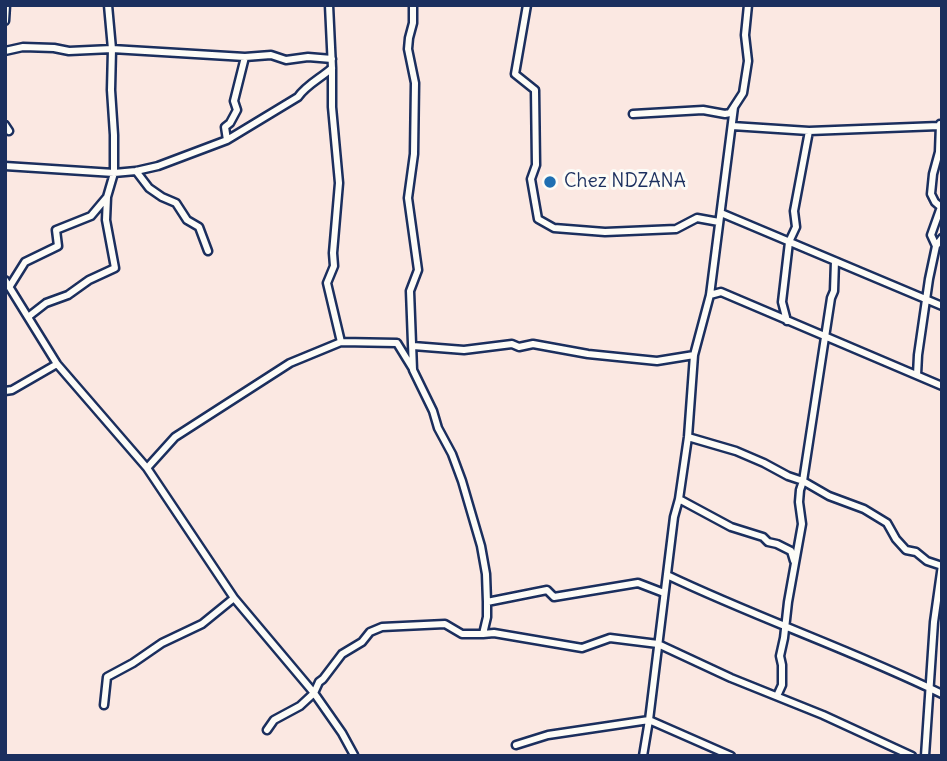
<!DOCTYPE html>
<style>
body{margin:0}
#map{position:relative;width:947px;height:761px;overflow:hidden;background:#fbe8e2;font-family:Delius,sans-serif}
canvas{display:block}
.frame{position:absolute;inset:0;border:7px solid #1b2f5e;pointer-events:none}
</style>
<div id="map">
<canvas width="947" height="761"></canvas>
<div class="frame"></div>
</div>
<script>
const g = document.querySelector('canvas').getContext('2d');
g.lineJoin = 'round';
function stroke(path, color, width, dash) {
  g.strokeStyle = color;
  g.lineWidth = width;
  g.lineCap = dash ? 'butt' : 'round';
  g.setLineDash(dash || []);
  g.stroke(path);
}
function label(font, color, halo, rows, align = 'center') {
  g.font = font + ' Delius,sans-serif';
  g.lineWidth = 6;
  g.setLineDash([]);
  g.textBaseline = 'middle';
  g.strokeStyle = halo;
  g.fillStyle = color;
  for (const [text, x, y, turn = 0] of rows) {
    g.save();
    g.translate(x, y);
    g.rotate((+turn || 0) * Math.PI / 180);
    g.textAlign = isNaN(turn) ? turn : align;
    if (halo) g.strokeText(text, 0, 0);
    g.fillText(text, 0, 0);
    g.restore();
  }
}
const minor = new Path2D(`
 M329 5 332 68V107L339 183 333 253 334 266 327 283 341 342
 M527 5 515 74 535 90 536 165 531 179 538 219 554 228 605 232 676 229 697 218 719 222
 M5 21 6 5
 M5 51 23 47 54 48 69 51 112 49 245 57 271 55 286 60 308 57 332 59
 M633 114 703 110 725 114 730 113 743 93 748 61 745 35 748 5
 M940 124 939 152 933 174 931 194 935 202 942 208
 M5 125 9 131
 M732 126 809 131 939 126
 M227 140 225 127 230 123 237 110 234 101 245 57
 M5 166 114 173V135L111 90 112 49 108 5
 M136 171 149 188 162 197 176 203 187 220 199 227 208 251
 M721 213 942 306
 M936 246 931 235 941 207
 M5 280 57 364 147 468 234 598 314 693 342 733 354 755
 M10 286 25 262 58 246 56 230 91 216 107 197 114 173 136 171 158 166 227 140 298 97C306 85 321 78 332 68
 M710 295 721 292 942 386
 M28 317 46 303 68 295 89 280 115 268 106 220 107 197
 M787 321 782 302 789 242 796 227 794 211 809 131
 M413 346 464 350 512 344 519 347 533 344 588 354 657 361 694 355
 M917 375 918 355 929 279 936 246 942 238
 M5 391 12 390 57 364
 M688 437 736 451 764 463 788 476 803 481 829 496 864 509 887 523 896 539 906 550 916 552 927 561 942 566
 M147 468 175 437 290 363 341 342 397 343 413 369
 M679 499 731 527 763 537 768 542 777 544 791 551 794 561
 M667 575C757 618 852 650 942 694
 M487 602 547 590 554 597 638 583 664 593
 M483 634 494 633 582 648 610 638 658 644 731 678 823 715 912 756
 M777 696 782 685V665L780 656 784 638 788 602 802 524 799 502 800 490 803 481 831 298 834 291 835 261
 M104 705 107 677 133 663 162 643 202 624 234 598
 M267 730 274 720 300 706 314 693 319 682 323 679 342 654 362 642 370 632 382 627 445 624 462 634H483L487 617V602L486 574 481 546 462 481 452 454 438 428 433 411 413 370 410 291 418 270 408 198 414 154 415 83 408 49 409 38 413 23V5
 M516 745 548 735 649 720 643 756
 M731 756 649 720 674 517 679 499 688 437 694 355 710 295 734 107
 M925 756 934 622 942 565`);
const markers = [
 [550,182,7,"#1f6fb2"]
];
const poiNames = [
 ["Chez NDZANA",564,182]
];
stroke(minor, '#1b2f5e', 11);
stroke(minor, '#fdfcf7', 6);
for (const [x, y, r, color] of markers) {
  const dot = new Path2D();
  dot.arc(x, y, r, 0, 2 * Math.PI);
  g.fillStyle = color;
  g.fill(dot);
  stroke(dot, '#fdfcf7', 2.5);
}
label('19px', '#1b2f5e', '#fdfcf7', poiNames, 'left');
</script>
